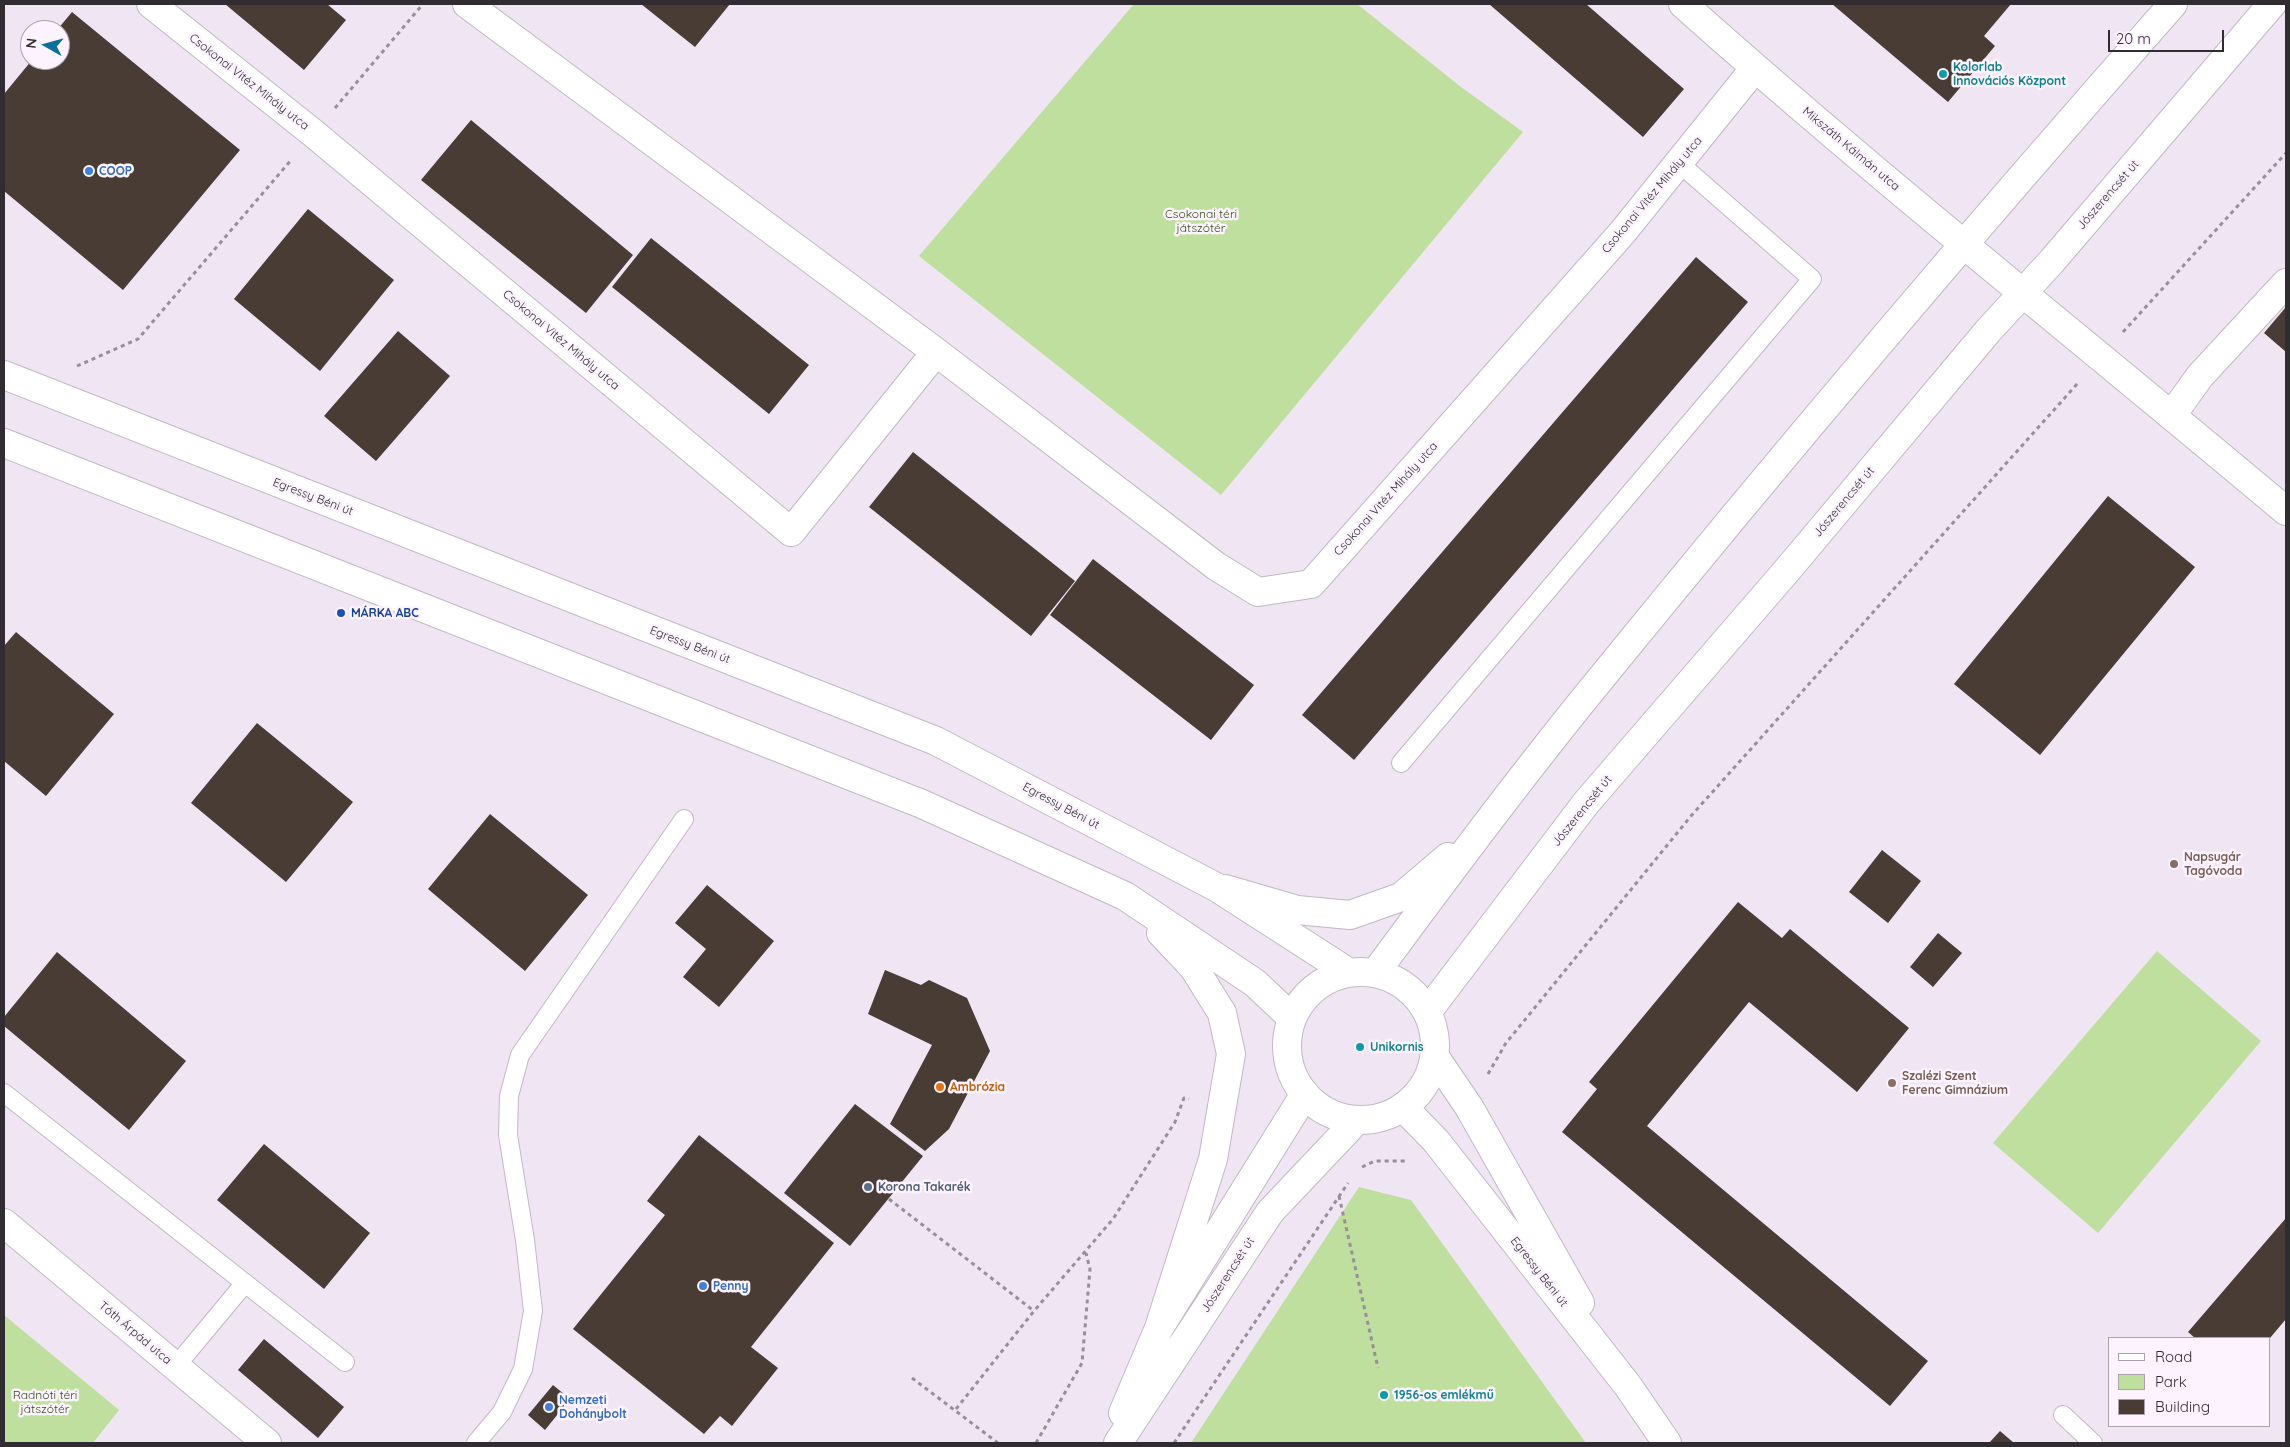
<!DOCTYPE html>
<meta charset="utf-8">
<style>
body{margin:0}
#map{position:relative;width:2290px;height:1447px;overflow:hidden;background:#f0e5f2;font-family:Quicksand,sans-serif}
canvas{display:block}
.frame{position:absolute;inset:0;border:5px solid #302c31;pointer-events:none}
.legend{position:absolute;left:2108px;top:1337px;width:162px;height:90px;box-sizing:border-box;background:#fcf3fe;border:1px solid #aaa3ac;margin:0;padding:6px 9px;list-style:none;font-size:15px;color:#302c31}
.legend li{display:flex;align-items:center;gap:10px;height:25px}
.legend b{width:25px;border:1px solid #aaa3ac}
.north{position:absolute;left:20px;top:20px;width:50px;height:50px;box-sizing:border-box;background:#fcf3fe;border:1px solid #aaa3ac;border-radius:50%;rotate:277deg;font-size:14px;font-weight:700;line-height:20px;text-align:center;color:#302c31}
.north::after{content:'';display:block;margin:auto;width:18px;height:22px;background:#0b6e9c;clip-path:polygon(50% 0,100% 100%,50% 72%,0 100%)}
.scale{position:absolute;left:2108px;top:30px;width:116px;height:22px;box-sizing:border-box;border:2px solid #302c31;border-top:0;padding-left:6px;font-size:15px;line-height:18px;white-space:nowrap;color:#302c31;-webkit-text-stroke:4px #fcf3fe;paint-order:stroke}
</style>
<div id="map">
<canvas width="2290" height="1447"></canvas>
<div class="frame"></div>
<ul class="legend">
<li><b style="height:6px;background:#fff"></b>Road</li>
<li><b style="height:14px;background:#bedf9d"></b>Park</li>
<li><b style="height:14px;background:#483c35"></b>Building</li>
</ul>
<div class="north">N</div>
<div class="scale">20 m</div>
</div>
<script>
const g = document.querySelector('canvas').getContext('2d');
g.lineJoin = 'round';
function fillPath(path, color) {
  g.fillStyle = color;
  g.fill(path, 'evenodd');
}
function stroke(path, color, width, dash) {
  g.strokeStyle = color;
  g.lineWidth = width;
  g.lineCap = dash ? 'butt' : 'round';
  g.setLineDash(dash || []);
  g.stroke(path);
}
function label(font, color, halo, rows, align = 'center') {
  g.font = font + ' Quicksand,sans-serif';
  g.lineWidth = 5;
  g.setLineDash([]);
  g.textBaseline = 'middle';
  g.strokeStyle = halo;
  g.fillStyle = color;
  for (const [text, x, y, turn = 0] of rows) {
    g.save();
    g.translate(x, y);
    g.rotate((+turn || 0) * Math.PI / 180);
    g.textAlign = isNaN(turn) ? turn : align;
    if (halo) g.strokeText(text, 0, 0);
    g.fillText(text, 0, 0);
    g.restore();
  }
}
const green = new Path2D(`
 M1134 4H1357L1461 87 1523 132 1221 495 919 256Z
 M2157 951 2261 1041 2098 1233 1993 1143Z
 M1359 1187 1411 1200 1586 1443H1191Z
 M4 1315 119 1410 93 1443H4Z`);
const building = new Path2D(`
 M225 4H327L346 20 304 70Z
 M641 4H730L695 47Z
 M1489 4H1586L1684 89 1643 137Z
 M1832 4H2011L1984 36 1995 46 1948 102Z
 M72 12 240 150 123 290 4 191V94L32 60H60V30H57Z
 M471 120 633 255 586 313 421 180Z
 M308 209 394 280 320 371 234 299Z
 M651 238 809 365 769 414 612 287Z
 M1696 257 1748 302 1354 760 1302 715Z
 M2286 307V352L2264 333Z
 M398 331 450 376 376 461 324 416Z
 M913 452 1075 581 1031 636 869 507Z
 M2108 496 2195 567 2040 755 1954 684Z
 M1093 559 1254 685 1211 740 1050 615Z
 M16 632 114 714 46 796 4 761V646Z
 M257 723 353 802 286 882 191 803Z
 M490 814 588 895 525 971 428 889Z
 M1882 850 1921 881 1888 923 1849 892Z
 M707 885 774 941 719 1007 683 977 706 949 675 923Z
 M1738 902 1782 938 1790 929 1909 1028 1857 1092 1749 1002 1647 1126 1928 1361 1890 1406 1562 1132 1597 1089 1589 1082Z
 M1938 933 1962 953 1933 987 1910 967Z
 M57 952 186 1061 129 1130 4 1026V1017Z
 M885 970 921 985 929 980 967 998 990 1051 949 1129 925 1151 890 1124 932 1045 868 1014Z
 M855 1104 923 1156 850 1246 784 1193Z
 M699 1135 834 1243 751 1347 778 1368 732 1426 720 1416 704 1434 573 1329 665 1215 647 1201Z
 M264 1144 370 1233 324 1289 217 1200Z
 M2286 1218V1319L2270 1338H2195L2188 1332Z
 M264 1339 344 1407 318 1438 238 1370Z
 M553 1385 570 1399 545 1430 528 1415Z
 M2000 1431 2014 1443H1989Z`);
const path = new Path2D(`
 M335 108 423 4
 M2123 332 2286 153
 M77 366 138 339 292 159
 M1488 1074 1506 1043 1691 816 2078 383
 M1362 1167 1375 1161H1407
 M1339 1196 1378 1368
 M889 1199 1034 1311
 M912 1378 998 1443
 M956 1409 1034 1311 1113 1219 1175 1122 1184 1098 1189 1099
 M1036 1443 1082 1363 1090 1269 1086 1253
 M1174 1443 1348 1183`);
const lane = new Path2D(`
 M1401 763 1812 279 1679 163
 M4 1093 345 1362
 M176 1366 245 1283
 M2063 1415 2093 1443
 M476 1443 502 1412 523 1369 533 1311 525 1240 508 1135 509 1096 520 1055 684 819`);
const street = new Path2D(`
 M151 4 313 133 791 532 936 352
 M467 4 936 352 1216 566 1258 592 1311 584 1622 233 1755 68
 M1683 4C1879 179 2085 342 2286 511
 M2172 415 2200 376 2286 283
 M1225 889 1297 910 1350 915 1401 897 1448 857
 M1376 972C1448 874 1521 776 1598 682 1785 452 1977 226 2173 4
 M1428 1011 1586 803 1789 568 1988 331 2052 261 2272 4
 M1435 1057 1469 1107 1580 1303
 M1403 1107 1436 1141 1628 1386 1667 1443
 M4 1223 267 1443`);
const secondary = new Path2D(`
 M4 375 936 741 1216 887 1348 972
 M4 443 922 804 1125 896 1255 983 1292 1018
 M1287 1046a74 74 0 1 1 148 0a74 74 0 1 1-148 0Z
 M1159 1328 1213 1159 1231 1054 1222 1013 1194 968 1161 933
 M1123 1413 1159 1328 1305 1094
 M1118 1443 1270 1212 1357 1120`);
const markers = [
 [1943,74,5,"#0f9aa8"],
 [89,171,5,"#3f7fe0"],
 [341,613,5,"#1a4fb4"],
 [2174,864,5,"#8d6e63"],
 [1360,1047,5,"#0f9aa8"],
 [1892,1083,5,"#8d6e63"],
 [940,1087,5,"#e8710a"],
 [868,1187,5,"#5c6f8a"],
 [703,1286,5,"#3f7fe0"],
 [1384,1395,5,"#0f9aa8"],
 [549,1407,5,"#3f7fe0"]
];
const cultureNames = [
 ["Kolorlab",1953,67],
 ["Innovációs Központ",1953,81],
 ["Unikornis",1370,1047],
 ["1956-os emlékmű",1394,1395]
];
const streetNames = [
 ["Csokonai Vitéz Mihály utca",249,82,38],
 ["Mikszáth Kálmán utca",1851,149,40],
 ["Csokonai Vitéz Mihály utca",1652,195,-50],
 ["Jószerencsét út",2108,195,-49],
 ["Csokonai Vitéz Mihály utca",561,340,40],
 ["Egressy Béni út",313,497,21],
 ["Csokonai Vitéz Mihály utca",1386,499,-48],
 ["Jószerencsét út",1844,502,-50],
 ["Egressy Béni út",690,645,21],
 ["Egressy Béni út",1061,806,28],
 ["Jószerencsét út",1582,811,-51],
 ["Egressy Béni út",1539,1272,52],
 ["Jószerencsét út",1228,1275,-57],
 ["Tóth Árpád utca",135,1333,40]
];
const shopNames = [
 ["COOP",99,171],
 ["Penny",713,1286],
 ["Nemzeti",559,1400],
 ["Dohánybolt",559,1414]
];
const parkNames = [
 ["Csokonai téri",1201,214],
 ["játszótér",1201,228],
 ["Radnóti téri",45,1395],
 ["játszótér",45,1409]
];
const transitNames = [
 ["MÁRKA ABC",351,613]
];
const educationNames = [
 ["Napsugár",2184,857],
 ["Tagóvoda",2184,871],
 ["Szalézi Szent",1902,1076],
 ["Ferenc Gimnázium",1902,1090]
];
const foodNames = [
 ["Ambrózia",950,1087]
];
const serviceNames = [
 ["Korona Takarék",878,1187]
];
fillPath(green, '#bedf9d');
fillPath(building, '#483c35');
stroke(lane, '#c2b8c4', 20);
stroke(street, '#c2b8c4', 30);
stroke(secondary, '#c2b8c4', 30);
stroke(path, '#978f99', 3, [4, 4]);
stroke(lane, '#fff', 18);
stroke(street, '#fff', 28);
stroke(secondary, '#fff', 28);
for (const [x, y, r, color] of markers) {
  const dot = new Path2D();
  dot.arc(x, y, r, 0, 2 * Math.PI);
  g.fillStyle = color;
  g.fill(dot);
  stroke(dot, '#fcf3fe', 2);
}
label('bold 12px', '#0d838f', '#fcf3fe', cultureNames, 'left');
label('12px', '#302c31', '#fcf3fe', streetNames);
label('bold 12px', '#366cbe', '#fcf3fe', shopNames, 'left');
label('12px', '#354e14', '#fcf3fe', parkNames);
label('bold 12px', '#164399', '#fcf3fe', transitNames, 'left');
label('bold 12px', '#785e54', '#fcf3fe', educationNames, 'left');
label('bold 12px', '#c56008', '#fcf3fe', foodNames, 'left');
label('bold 12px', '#4e5e75', '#fcf3fe', serviceNames, 'left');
</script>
